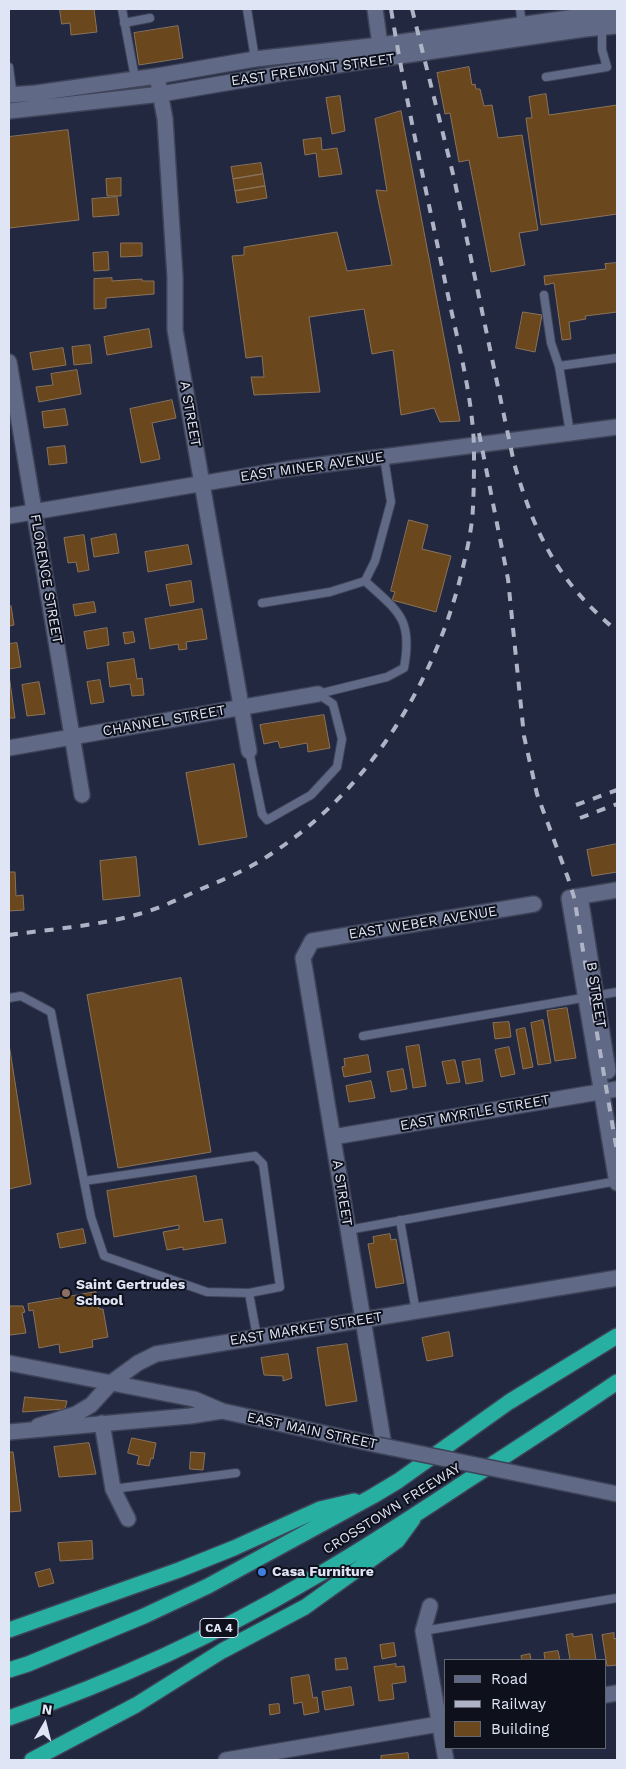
<!DOCTYPE html>
<style>
body{margin:0}
#map{position:relative;width:626px;height:1769px;overflow:hidden;background:#212840;font-family:"Work Sans",sans-serif}
canvas{display:block}
.frame{position:absolute;inset:0;border:10px solid #e0e5f6;pointer-events:none}
.legend{position:absolute;left:444px;top:1659px;width:162px;height:90px;box-sizing:border-box;background:#0e111c;border:1px solid #626673;margin:0;padding:6px 9px;list-style:none;font-size:15px;color:#e0e5f6}
.legend li{display:flex;align-items:center;gap:10px;height:25px}
.legend b{width:25px;border:1px solid #626673}
.north{position:absolute;left:20px;top:1699px;width:50px;height:50px;-webkit-text-stroke:4px #0e111c;paint-order:stroke;rotate:8deg;font-size:14px;font-weight:700;line-height:20px;text-align:center;color:#e0e5f6}
.north::after{content:'';display:block;margin:auto;width:18px;height:22px;background:#e0e5f6;clip-path:polygon(50% 0,100% 100%,50% 72%,0 100%)}
</style>
<div id="map">
<canvas width="626" height="1769"></canvas>
<div class="frame"></div>
<ul class="legend">
<li><b style="height:6px;background:#606985"></b>Road</li>
<li><b style="height:6px;background:#aeb3c6"></b>Railway</li>
<li><b style="height:14px;background:#6a471d"></b>Building</li>
</ul>
<div class="north">N</div>
</div>
<script>
const g = document.querySelector('canvas').getContext('2d');
g.lineJoin = 'round';
function fillPath(path, color) {
  g.fillStyle = color;
  g.fill(path, 'evenodd');
}
function stroke(path, color, width, dash) {
  g.strokeStyle = color;
  g.lineWidth = width;
  g.lineCap = dash ? 'butt' : 'round';
  g.setLineDash(dash || []);
  g.stroke(path);
}
function label(font, color, halo, rows, align = 'center') {
  g.font = font + ' "Work Sans",sans-serif';
  g.lineWidth = 4;
  g.setLineDash([]);
  g.textBaseline = 'middle';
  g.strokeStyle = halo;
  g.fillStyle = color;
  for (const [text, x, y, turn = 0] of rows) {
    g.save();
    g.translate(x, y);
    g.rotate((+turn || 0) * Math.PI / 180);
    g.textAlign = isNaN(turn) ? turn : align;
    if (halo) g.strokeText(text, 0, 0);
    g.fillText(text, 0, 0);
    g.restore();
  }
}
const building = new Path2D(`
 M60 9H94L97 32 71 35 70 23 62 24Z
 M178 26 183 58 139 65 134 33Z
 M469 67 472 85 475 84 476 89H480L484 106 492 105 498 138 522 135 538 230 519 233 525 265 491 272 469 160 459 162 450 113 445 114 437 73Z
 M546 94 549 115 617 105V214L541 225 526 118H532L529 97Z
 M340 96 345 131 332 134 326 98Z
 M401 111 460 421 440 422 434 408 401 415 393 350 372 354 364 309 309 317 320 392 254 395 251 377H264L262 356 246 358 232 256 244 255V247L337 232 347 271 392 265 376 190 387 191 375 119Z
 M68 130 79 220 9 228V137Z
 M321 138 322 150 337 148 342 174 319 177 316 153 305 155 303 140Z
 M261 163 263 174 233 179 231 167Z
 M263 174 265 186 235 191 233 179Z
 M121 178V196H107L106 179Z
 M265 186 267 198 237 203 235 191Z
 M117 197 119 215 93 217 92 199Z
 M121 243H142V256L121 257Z
 M108 252 109 270 94 271 93 253Z
 M617 263V312L585 316 586 319 569 322 571 339 562 340 554 283 545 285 544 276 606 269 605 264Z
 M112 278V281L142 279V281H154V294L106 298V308L94 309V279Z
 M523 312 542 315 535 352 516 348Z
 M149 329 152 347 107 355 104 337Z
 M90 345 92 363 74 365 72 347Z
 M63 348 66 365 33 370 30 353Z
 M77 370 81 394 39 402 36 387 53 385 51 374Z
 M172 400 176 418 152 423 160 459 141 463 130 409Z
 M65 409 68 425 44 428 42 412Z
 M65 446 67 463 49 465 47 448Z
 M409 520 428 525 422 549 451 556 436 612 392 600 395 592 391 591Z
 M116 534 119 553 94 557 91 539Z
 M84 535 89 570 78 572 76 562 68 563 64 538Z
 M188 545 192 564 148 572 145 552Z
 M191 581 194 602 170 606 166 585Z
 M94 602 96 612 75 616 73 605Z
 M11 606 14 625 9 626V607Z
 M202 609 207 639 186 642 187 649 179 650 178 644 150 649 145 619Z
 M107 628 109 645 87 649 84 632Z
 M133 632 135 642 125 644 123 633Z
 M17 643 21 667 9 669V644Z
 M134 659 137 679 142 678 144 695 132 696 130 684 110 687 107 663Z
 M9 675 15 718H9Z
 M100 680 104 702 91 704 87 682Z
 M39 682 45 714 27 716 22 685Z
 M324 715 330 748 308 752 307 743 280 748 278 741 264 744 260 725Z
 M234 764 247 837 199 845 186 773Z
 M617 844V872L592 876 587 850Z
 M136 857 140 896 103 900 100 861Z
 M9 872H15L16 896 23 895 24 910 9 911Z
 M181 978 211 1152 118 1168 87 995Z
 M567 1008 576 1058 555 1061 547 1011Z
 M543 1020 551 1063 538 1065 531 1023Z
 M509 1022 511 1037 495 1039 493 1023Z
 M525 1028 533 1067 523 1069 516 1030Z
 M9 1044 31 1184 9 1189Z
 M419 1045 426 1086 413 1088 406 1047Z
 M509 1047 515 1074 501 1077 495 1050Z
 M368 1055 371 1072 344 1077 342 1067 345 1066 344 1059Z
 M480 1059 483 1081 466 1084 462 1062Z
 M455 1060 460 1082 447 1084 442 1062Z
 M403 1069 407 1089 391 1092 387 1072Z
 M371 1081 375 1098 349 1102 346 1086Z
 M196 1176 204 1222 222 1219 226 1243 183 1250V1247L167 1250 163 1232 179 1229V1225L114 1237 107 1191Z
 M83 1229 86 1243 60 1248 57 1234Z
 M390 1234 391 1240 396 1239 404 1283 376 1288 368 1244 374 1243 373 1237Z
 M96 1292 99 1309H103L108 1337 92 1340 93 1347 60 1353 59 1344 39 1348 33 1310 29 1311 28 1304Z
 M9 1306H23L25 1312 22 1313 26 1333 10 1335Z
 M449 1332 453 1356 427 1361 422 1338Z
 M347 1344 357 1401 326 1406 317 1348Z
 M288 1354 292 1378 283 1381V1376L264 1375 261 1358Z
 M25 1397 67 1401 65 1409 23 1412Z
 M132 1438 156 1443 153 1459 151 1458 149 1466 137 1464 139 1456 128 1453Z
 M89 1443 96 1474 59 1477 54 1447Z
 M9 1452H13L21 1511 9 1512Z
 M191 1452 205 1453 203 1470 190 1469Z
 M92 1541 93 1559 60 1561 58 1543Z
 M50 1569 54 1583 39 1587 35 1573Z
 M614 1633V1639L617 1638V1665L607 1666 602 1635Z
 M573 1634V1637L592 1634 596 1660H570L566 1635Z
 M394 1643 396 1656 382 1659 380 1645Z
 M558 1651 560 1660H545L544 1653Z
 M530 1654 531 1660H522L521 1656Z
 M346 1658 348 1669 336 1670 335 1659Z
 M396 1664V1667L404 1666 406 1682 392 1684 394 1699 379 1701 374 1667Z
 M309 1675 313 1698 317 1697 319 1712 304 1715 302 1702 294 1704 291 1678Z
 M351 1687 354 1705 325 1710 322 1692Z
 M279 1704 280 1713 270 1715 269 1705Z
 M408 1753 409 1760H381V1756Z`);
const lane = new Path2D(`
 M122 9 135 78
 M247 9 255 59
 M520 9 522 25
 M124 23 150 18
 M9 67 13 97
 M546 77 607 67 602 50V28
 M544 295 551 343 559 366
 M570 433 559 366 617 358
 M262 603 330 592 365 581 375 561 391 502 384 457
 M318 694 387 677 404 668C413 619 399 612 365 581
 M249 751 262 814 267 820 311 795 337 767 342 739 333 704 318 694
 M9 998 21 996 51 1012 91 1217 104 1256 207 1292 249 1293 257 1337
 M363 1036 617 992
 M84 1181 255 1156 263 1164 280 1287 249 1293
 M400 1220 416 1312
 M348 1230 617 1181
 M113 1489 236 1473
 M423 1631 617 1598`);
const street = new Path2D(`
 M375 9 380 45
 M157 76 165 119 175 277V330L249 751
 M9 362 82 795
 M9 748 318 694
 M617 890 569 898 617 1183
 M580 896 608 1071
 M333 1137 617 1089
 M102 1423 113 1489 128 1519
 M38 1426 76 1414 91 1405 112 1382 138 1363 156 1354 617 1278
 M384 1446 303 958 312 941 534 904
 M430 1606 423 1631 446 1760
 M605 1695 617 1693
 M226 1760 445 1723`);
const secondary = new Path2D(`
 M9 95 36 93 157 76 255 59 380 45 617 11
 M9 111 161 94 290 72 585 29 617 26
 M9 516 288 469 617 427
 M9 1363 194 1399 222 1411 378 1445
 M9 1432 190 1416 222 1411
 M574 1485 617 1494`);
const highway = new Path2D(`
 M9 1630 179 1570 234 1548 320 1509 354 1501
 M9 1670 28 1664 144 1616 208 1586 373 1496 398 1481 509 1402 617 1336
 M9 1718C113 1682 216 1635 311 1579 364 1549 415 1515 465 1482 516 1449 567 1416 617 1382
 M32 1760 136 1705 222 1651 305 1607 397 1541 413 1519`);
const rail = new Path2D(`
 M412 9 454 178 514 463C535 535 558 582 617 631
 M479 433 508 579 524 736 537 794 568 878 574 897 617 1152
 M576 805 617 790
 M580 818 617 804
 M9 935C52 929 97 926 139 914 161 908 181 898 201 889 225 879 249 869 271 854 365 793 430 691 459 583 465 559 472 532 473 507 474 487 474 466 474 446 472 393 457 339 446 286 427 194 406 102 391 9`);
const secondaryBridge = new Path2D(`
 M378 1445 574 1485`);
const markers = [
 [66,1293,5,"#8d6e63"],
 [262,1572,5,"#3f7fe0"]
];
const shields = [
 [219,1628,38]
];
const shieldNames = [
 ["CA 4",219,1628]
];
const streetNames = [
 ["EAST FREMONT STREET",313,70,-8],
 ["A STREET",190,414,80],
 ["EAST MINER AVENUE",312,467,-8],
 ["FLORENCE STREET",46,579,80],
 ["CHANNEL STREET",164,721,-10],
 ["EAST WEBER AVENUE",423,923,-9],
 ["B STREET",596,995,81],
 ["EAST MYRTLE STREET",475,1113,-10],
 ["A STREET",342,1193,81],
 ["EAST MARKET STREET",306,1329,-9],
 ["EAST MAIN STREET",312,1431,12],
 ["CROSSTOWN FREEWAY",392,1509,-32]
];
const poiNames = [
 ["Saint Gertrudes",76,1285],
 ["School",76,1301],
 ["Casa Furniture",272,1572]
];
fillPath(building, '#6a471d');
stroke(building, '#8a735b', 1);
stroke(lane, '#3e4358', 10);
stroke(street, '#3e4358', 18);
stroke(secondary, '#3e4358', 18);
stroke(highway, '#3e4358', 18);
stroke(lane, '#606985', 8);
stroke(street, '#606985', 15);
stroke(secondary, '#606985', 15);
stroke(highway, '#27b0a2', 15);
stroke(rail, '#aeb3c6', 4, [9, 9]);
stroke(secondaryBridge, '#3e4358', 18, []);
stroke(secondaryBridge, '#606985', 15);
for (const [x, y, r, color] of markers) {
  const dot = new Path2D();
  dot.arc(x, y, r, 0, 2 * Math.PI);
  g.fillStyle = color;
  g.fill(dot);
  stroke(dot, '#0e111c', 2);
}
for (const [x, y, w] of shields) {
  const box = new Path2D();
  box.roundRect(x - w / 2, y - 9.5, w, 19, 4);
  g.fillStyle = '#0e111c';
  g.fill(box);
  stroke(box, '#e0e5f6', 1);
}
label('bold 12px', '#e0e5f6', null, shieldNames);
label('14px', '#e0e5f6', '#0e111c', streetNames);
label('bold 14px', '#e0e5f6', '#0e111c', poiNames, 'left');
</script>
